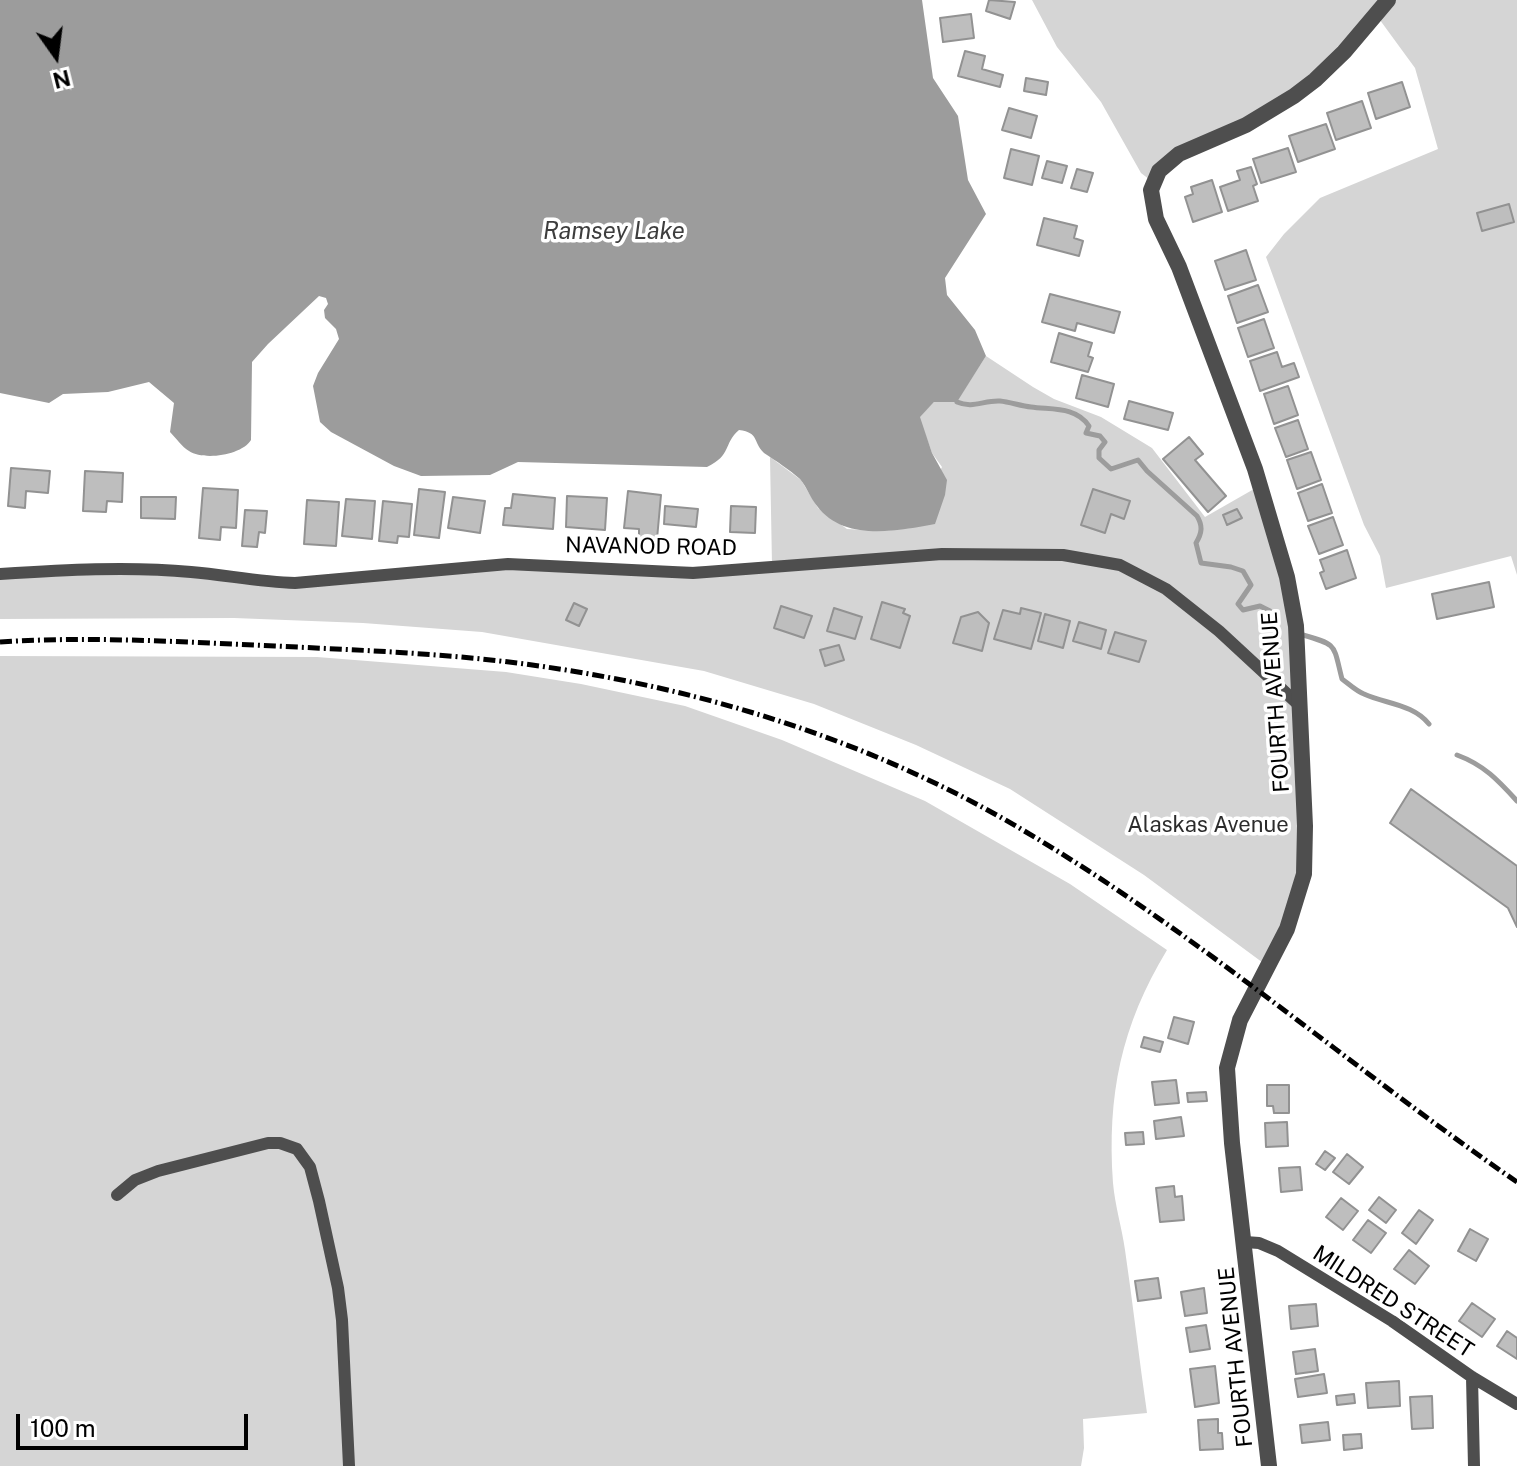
<!DOCTYPE html>
<style>
body{margin:0}
#map{position:relative;width:1517px;height:1466px;overflow:hidden;background:#fff;font-family:"Public Sans",sans-serif}
canvas{display:block}
.north{position:absolute;left:16px;top:16px;width:80px;height:80px;-webkit-text-stroke:6px #fff;paint-order:stroke;rotate:166deg;font-size:22px;font-weight:700;line-height:32px;text-align:center;color:#000}
.north::after{content:'';display:block;margin:auto;width:28px;height:36px;background:#000;clip-path:polygon(50% 0,100% 100%,50% 72%,0 100%)}
.scale{position:absolute;left:16px;top:1414px;width:232px;height:36px;box-sizing:border-box;border:4px solid #000;border-top:0;padding-left:10px;font-size:24px;line-height:28px;white-space:nowrap;color:#000;-webkit-text-stroke:6px #fff;paint-order:stroke}
</style>
<div id="map">
<canvas width="1517" height="1466"></canvas>
<div class="north">N</div>
<div class="scale">100 m</div>
</div>
<script>
const g = document.querySelector('canvas').getContext('2d');
g.lineJoin = 'round';
function fillPath(path, color) {
  g.fillStyle = color;
  g.fill(path, 'evenodd');
}
function stroke(path, color, width, dash) {
  g.strokeStyle = color;
  g.lineWidth = width;
  g.lineCap = dash ? 'butt' : 'round';
  g.setLineDash(dash || []);
  g.stroke(path);
}
function label(font, color, halo, rows, align = 'center') {
  g.font = font + ' "Public Sans",sans-serif';
  g.lineWidth = 7;
  g.setLineDash([]);
  g.textBaseline = 'middle';
  g.strokeStyle = halo;
  g.fillStyle = color;
  for (const [text, x, y, turn = 0] of rows) {
    g.save();
    g.translate(x, y);
    g.rotate((+turn || 0) * Math.PI / 180);
    g.textAlign = isNaN(turn) ? turn : align;
    if (halo) g.strokeText(text, 0, 0);
    g.fillText(text, 0, 0);
    g.restore();
  }
}
const green = new Path2D(`
 M1032 0H1517V575L1511 556 1386 588 1380 556 1364 525 1266 257 1284 234 1320 198 1438 149 1415 68 1377 16 1315 81 1192 148 1154 183 1141 173 1101 102 1057 47Z
 M986 356 1033 387 1054 399 1101 417 1152 448 1205 517 1261 485 1288 576 1307 854 1270 968 1144 875 1010 789 916 745 814 704 704 671 482 632 363 623 234 618 0 619V572L55 569 267 582 485 564 624 568 772 565 770 457 801 480 818 508 847 529 885 531 911 528 942 467 932 453 919 417 934 402 957 401Z
 M0 656 317 657 506 672 581 684 685 706 782 740 925 801 1070 884 1167 950C1121 1026 1107 1095 1113 1183 1115 1206 1122 1228 1125 1250 1133 1304 1139 1359 1147 1413L1083 1419 1084 1448 1081 1466H0Z`);
const water = new Path2D(`
 M0 0H922L933 78 958 116 968 180 986 214 945 278 947 295 975 330 986 356 957 402H934L920 417 932 453 947 480 945 495 935 524C897 531 844 542 817 506 810 498 807 487 800 479 790 470 776 461 764 453 752 441 760 433 739 430 723 444 732 455 707 467L518 462 490 475 421 476 394 466 331 432 320 422 313 386 318 373 339 339 336 329 325 318 324 310 328 304 326 298 319 296 268 344 252 362 251 440C242 455 204 461 189 451 182 447 176 438 170 432L174 403 149 382 108 392 63 394 49 403 0 393Z`);
const stream = new Path2D(`
 M957 402C973 409 984 400 1000 401 1010 402 1021 406 1031 407 1051 410 1076 406 1089 426L1086 433 1100 436 1105 442 1099 450V458L1111 469 1138 460 1147 471 1197 516C1203 526 1202 533 1196 543L1201 563 1231 567 1243 571 1251 585 1238 604 1243 610 1260 606 1270 611V627L1278 632
 M1303 635C1338 645 1333 644 1342 679 1349 684 1356 691 1364 694 1386 704 1413 704 1429 724
 M1457 755C1484 765 1498 780 1517 801`);
const building = new Path2D(`
 M989 0 1015 2 1010 19 986 11Z
 M971 14 974 38 943 42 940 18Z
 M965 51 985 56 982 69 1003 75 1000 87 958 76Z
 M1026 78 1048 82 1046 95 1024 91Z
 M1402 82 1410 107 1376 119 1368 93Z
 M1362 101 1371 128 1336 140 1327 113Z
 M1009 108 1037 116 1031 138 1002 130Z
 M1326 124 1335 149 1298 162 1289 136Z
 M1288 148 1296 172 1261 183 1253 159Z
 M1011 149 1039 156 1032 185 1004 178Z
 M1047 161 1067 166 1062 183 1042 178Z
 M1251 167 1257 184 1253 186 1258 201 1228 211 1220 187 1240 180 1237 171Z
 M1077 169 1093 173 1087 192 1071 188Z
 M1212 180 1222 212 1193 222 1185 197 1193 194 1191 187Z
 M1509 204 1514 222 1482 231 1477 213Z
 M1044 218 1077 226 1074 238 1083 241 1079 256 1037 245Z
 M1246 250 1256 280 1225 290 1215 261Z
 M1258 285 1268 312 1237 323 1228 296Z
 M1050 294 1120 312 1114 333 1077 323 1075 331 1042 322Z
 M1264 319 1274 348 1248 357 1238 328Z
 M1059 333 1092 343 1088 356 1093 358 1088 372 1051 362Z
 M1277 352 1282 367 1294 363 1299 377 1260 391 1250 361Z
 M1082 375 1114 384 1108 407 1076 398Z
 M1288 386 1298 415 1274 424 1264 394Z
 M1129 401 1173 413 1168 430 1124 419Z
 M1298 420 1308 449 1286 457 1275 428Z
 M1189 437 1203 454 1195 460 1226 496 1208 512 1163 459Z
 M1311 452 1321 480 1297 489 1287 460Z
 M11 468 50 471 48 493 26 491 25 508 8 506Z
 M85 471 123 473 122 502 107 501 106 512 83 511Z
 M1322 484 1332 513 1308 521 1298 493Z
 M203 488 238 490 236 528 221 527 220 540 199 538Z
 M419 489 445 492 439 538 414 535Z
 M1093 489 1130 501 1124 519 1111 514 1105 533 1081 525Z
 M628 491 661 495 657 539 639 537V529L624 528Z
 M513 494 555 498 553 529 503 525 505 508H511Z
 M567 496 607 498 605 530 566 527Z
 M141 497H176L175 519 141 518Z
 M453 497 485 501 480 533 448 528Z
 M346 499 375 501 372 539 342 536Z
 M307 500 339 502 336 546 304 544Z
 M383 501 412 504 409 537 398 536 397 543 379 541Z
 M665 506 698 509 696 527 664 524Z
 M731 506 756 507 755 533 730 532Z
 M1237 509 1242 518 1227 525 1223 515Z
 M245 510 267 511 265 533 259 532 257 547 242 546Z
 M1333 517 1343 545 1319 554 1308 526Z
 M1347 550 1356 578 1326 589 1320 573 1324 571 1320 560Z
 M1489 582 1494 607 1437 619 1432 594Z
 M882 602 905 609 903 613 910 616 900 648 871 639Z
 M574 603 587 609 579 626 566 620Z
 M781 606 812 616 804 638 774 628Z
 M834 608 862 617 855 639 827 631Z
 M1021 608 1041 613 1031 649 994 639 1003 610 1020 614Z
 M978 612 989 623 982 651 953 643 961 617Z
 M1045 614 1070 621 1063 648 1038 641Z
 M1079 622 1106 630 1101 649 1073 641Z
 M1115 632 1146 641 1139 662 1108 653Z
 M839 645 844 660 825 666 820 650Z
 M1411 789 1517 866V927L1508 908 1390 823Z
 M1174 1017 1194 1022 1188 1044 1168 1038Z
 M1144 1037 1163 1042 1160 1052 1141 1047Z
 M1176 1080 1179 1103 1155 1105 1152 1082Z
 M1267 1085H1289V1113H1274L1273 1106H1267Z
 M1206 1092 1207 1101 1188 1102 1187 1093Z
 M1181 1117 1184 1136 1156 1139 1154 1121Z
 M1287 1122 1288 1146 1266 1147 1265 1123Z
 M1143 1132 1144 1144 1126 1145 1125 1133Z
 M1325 1151 1335 1158 1325 1170 1316 1164Z
 M1347 1154 1363 1167 1349 1184 1333 1172Z
 M1300 1167 1302 1190 1281 1192 1279 1168Z
 M1174 1186 1175 1197 1182 1196 1184 1220 1160 1222 1156 1188Z
 M1379 1197 1396 1210 1386 1223 1369 1210Z
 M1341 1198 1358 1211 1343 1230 1326 1217Z
 M1419 1210 1433 1220 1416 1244 1402 1233Z
 M1368 1220 1386 1233 1371 1253 1353 1240Z
 M1470 1229 1488 1239 1476 1261 1458 1251Z
 M1409 1250 1429 1266 1415 1284 1394 1269Z
 M1158 1278 1161 1298 1138 1301 1135 1281Z
 M1204 1288 1207 1313 1185 1316 1181 1292Z
 M1472 1303 1495 1319 1482 1337 1459 1321Z
 M1316 1304 1318 1326 1291 1329 1289 1306Z
 M1206 1325 1210 1349 1190 1352 1186 1328Z
 M1507 1331 1517 1338V1359L1497 1346Z
 M1315 1349 1318 1371 1296 1374 1293 1352Z
 M1215 1366 1219 1403 1195 1407 1190 1369Z
 M1324 1374 1327 1393 1298 1397 1295 1379Z
 M1399 1381 1400 1406 1368 1408 1366 1383Z
 M1354 1394 1355 1403 1337 1405 1336 1396Z
 M1432 1396 1433 1428 1412 1429 1410 1397Z
 M1218 1419V1433H1222L1223 1449 1200 1450 1198 1420Z
 M1328 1422 1330 1440 1302 1443 1300 1425Z
 M1361 1434 1362 1448 1344 1450 1343 1435Z`);
const minor = new Path2D(`
 M0 574C63 570 128 566 191 572 226 575 260 582 295 583L508 564 693 573 942 554 1063 555 1120 565 1166 589 1219 631 1299 705
 M117 1195 135 1180 158 1171 268 1143H280L297 1149 310 1167 319 1201 338 1288 342 1320 349 1466
 M1245 1242 1259 1243 1278 1251 1392 1321 1472 1377 1517 1404
 M1472 1377 1474 1466`);
const tertiary = new Path2D(`
 M1269 1466 1232 1143 1227 1068 1240 1020 1287 929 1304 874 1305 826 1296 626 1287 577 1255 469 1179 267 1156 219 1151 190 1159 171 1179 154 1246 125 1294 96 1315 80 1344 52 1388 0`);
const rail = new Path2D(`
 M0 642C91 636 184 642 275 646 356 650 437 653 517 663 692 685 869 739 1021 829 1196 932 1350 1067 1517 1182`);
const streetNames = [
 ["NAVANOD ROAD",651,547,1],
 ["FOURTH AVENUE",1276,702,-94],
 ["MILDRED STREET",1393,1302,33],
 ["FOURTH AVENUE",1236,1357,-96]
];
const parkNames = [
 ["Alaskas Avenue",1208,825]
];
const waterNames = [
 ["Ramsey Lake",614,232]
];
fillPath(green, '#d5d5d5');
fillPath(water, '#9c9c9c');
stroke(stream, '#9c9c9c', 5);
fillPath(building, '#bebebe');
stroke(building, '#929292', 2);
stroke(minor, '#4e4e4e', 12);
stroke(tertiary, '#4e4e4e', 16);
stroke(rail, '#000', 5, [12, 4, 2, 4]);
label('22px', '#000', '#fff', streetNames);
label('22px', '#2c2c2c', '#fff', parkNames);
label('italic 24px', '#3d3d3d', '#fff', waterNames);
</script>
